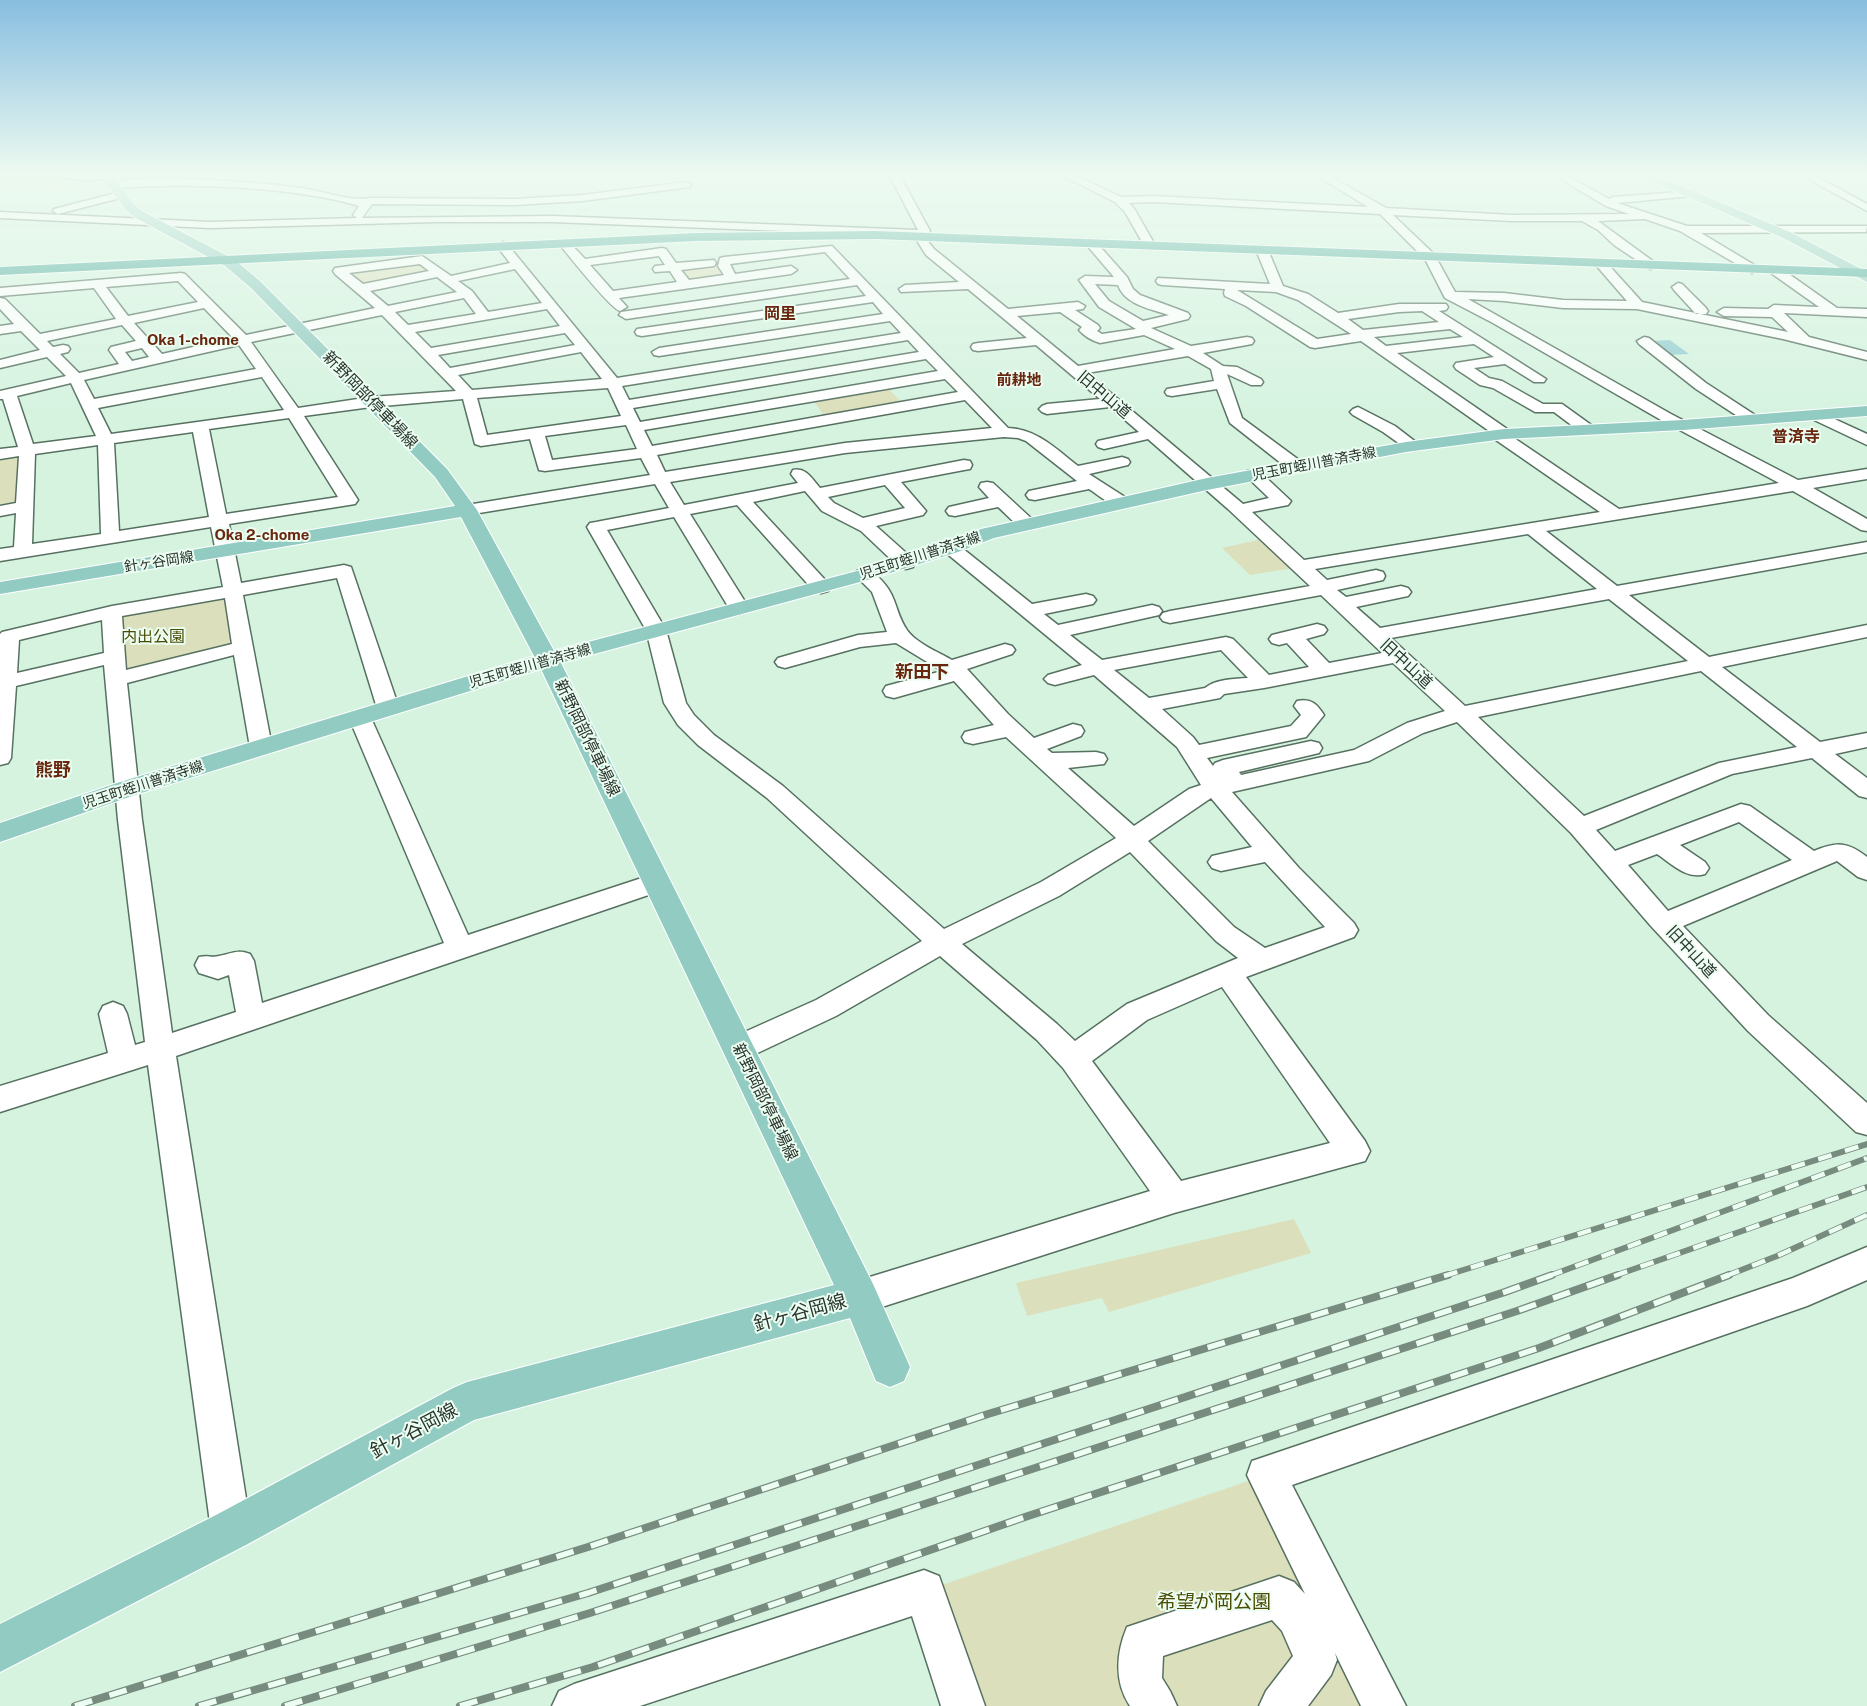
<!DOCTYPE html>
<meta charset="utf-8">
<style>
body{margin:0}
canvas{display:block;background:#d6f3e0}
</style>
<canvas width="1867" height="1706"></canvas>
<script>
const g = document.querySelector('canvas').getContext('2d');
g.lineJoin = 'round';
function fillPath(path, color) {
  g.fillStyle = color;
  g.fill(path, 'evenodd');
}
function stroke(path, color, width, dash) {
  g.strokeStyle = color;
  g.lineWidth = width;
  g.lineCap = dash ? 'butt' : 'round';
  g.setLineDash(dash || []);
  g.stroke(path);
}
function label(font, color, halo, rows, align = 'center') {
  g.font = font + ' "Public Sans","Noto Sans JP",sans-serif';
  g.lineWidth = 4;
  g.setLineDash([]);
  g.textBaseline = 'middle';
  g.strokeStyle = halo;
  g.fillStyle = color;
  for (const [text, x, y, turn = 0] of rows) {
    g.save();
    g.translate(x, y);
    g.rotate((+turn || 0) * Math.PI / 180);
    g.textAlign = isNaN(turn) ? turn : align;
    if (halo) g.strokeText(text, 0, 0);
    g.fillText(text, 0, 0);
    g.restore();
  }
}
const green = new Path2D(`
 M0 174H95L101 182 92 181 61 191 0 190Z
 M117 174H212L210 176 122 180Z
 M417 262 433 272 362 287 344 271Z
 M712 264 714 267 720 266 729 277 688 283 678 268Z
 M887 387 903 404 826 418 812 399Z
 M19 455V505L0 509V458Z
 M1262 539 1294 568 1250 575 1222 548Z
 M225 597 233 647 123 674 119 616Z
 M1294 1219 1311 1253 1109 1312 1102 1298 1027 1316 1016 1283Z
 M1266 1475 1384 1706H961L924 1591Z`);
const water = new Path2D(`
 M1670 340 1689 354 1670 355 1652 341Z`);
const minor = new Path2D(`
 M56 174H110L111 176 110 178C98 181 64 181 56 174Z
 M889 174H899L930 231 926 239 934 249 1008 309 1078 302 1085 306 1083 309 1075 310 1098 325 1100 328 1097 331 1102 334 1136 329 1099 307 1079 280 1085 276 1114 277 1085 243 1091 240 1095 241 1127 277 1133 289 1140 295 1188 313 1190 316 1188 319 1151 328 1191 346 1247 337 1252 338 1254 341 1252 344 1203 353 1223 366 1237 367 1261 379 1263 382 1261 385H1251L1227 374 1242 418 1303 463 1305 467 1303 471H1291L1230 423 1217 389 1172 396 1167 395 1165 392 1167 389 1214 381 1211 369 1188 356 1087 373 1243 504 1269 498 1245 475 1247 471H1259L1291 501 1288 505 1252 512 1304 560 1600 512 1493 438 1491 435 1492 433 1361 341 1315 348 1310 347 1246 306 1225 296 1224 293 1225 289 1162 285 1158 284 1156 281 1158 278 1270 284 1256 250 1262 246 1268 250 1283 286 1308 294 1338 313 1399 304H1446L1448 307 1446 310 1439 311 1546 379 1544 382H1534L1505 364 1474 368 1489 378 1502 381 1543 404H1562L1594 427 1596 430 1594 433H1582L1554 412H1535L1493 388 1480 385 1456 369 1454 366 1456 363 1494 357 1474 344 1397 353 1510 431 1512 434 1511 436 1619 509 1779 483 1661 420 1493 323 1445 298 1425 259 1380 214 1153 202 1129 203 1135 210 1155 245 1149 249 1145 247 1125 212 1115 202 1059 174H1072L1121 197 1153 196 1368 207 1314 174H1326L1386 208 1512 215 1629 214 1606 206 1552 174H1564L1609 199 1613 197 1695 191 1696 193 1691 196 1617 203 1687 226H1867L1866 232 1701 233 1756 266 1758 269 1752 273 1680 231 1645 219 1598 221 1654 262 1656 265 1654 268 1650 269 1614 245 1598 230 1582 221H1512L1393 215 1434 254 1455 292 1504 293 1563 300 1627 301 1595 264 1601 260 1605 261 1642 302 1788 332 1772 317 1724 316 1717 312 1724 308 1768 309 1774 305 1819 307 1771 273 1769 270 1771 267H1779L1837 308 1867 309V317L1784 313 1809 337 1867 352V360L1783 339 1637 309 1563 308 1504 301 1468 299 1671 414 1798 480 1867 469V479L1813 488 1867 519V531L1861 530 1793 491 1546 531 1617 586 1867 542V552L1629 595 1709 657 1867 625V637L1722 667 1820 742 1867 733V747L1835 754 1867 778V798L1859 796 1812 758 1732 774 1596 830 1615 851 1741 804 1750 806 1814 851C1837 841 1848 842 1867 857V880L1858 877 1837 861 1683 926 1768 1015 1867 1103V1135L1856 1132 1748 1031 1650 925 1571 833 1457 722 1423 733 1369 761 1232 792 1299 868 1354 923 1358 930 1354 937 1246 977 1365 1141 1370 1151 1365 1161 1174 1213 860 1314 848 1309 843 1297 848 1285 860 1280 1150 1191 1063 1068 1037 1040 940 956 836 1016 749 1057 739 1060 729 1057 724 1048 729 1039 816 1000 922 941 767 798 698 745 678 725 664 703 646 630 587 527 590 523 596 522 669 508 655 484 467 515 461 514 458 510 461 506 467 505 650 475 641 458 545 471 539 470 530 439 481 446 475 444 463 399 371 407 304 416 358 500 355 504 349 505 229 524 241 583 344 565 351 567 399 708 396 713 388 715 380 713 377 708 337 578 243 595 272 747 269 752 261 754 253 752 250 747 234 655 127 683 142 820 172 1033 236 1012 229 975 218 979 199 973 195 965 199 957C208 955 212 958 219 956 231 954 237 949 250 954L254 961 262 1003 444 943 349 718 352 713 360 711 368 713 371 718 468 935 657 873 666 875 670 882 666 889 176 1056 251 1530 245 1544 231 1550 217 1544 211 1530 148 1065 0 1112V1086L108 1053 99 1014 103 1006 113 1002 123 1006 127 1014 135 1045 145 1042 118 820 104 665 16 686 11 758 8 763 0 765V634L2 632 112 606 223 587 211 527 0 561V549L14 547 16 513 0 516V506L16 503 19 456 0 459V449L18 447 3 399H0V391L66 376 47 357 0 368V360L40 350 21 331 0 334V326L14 324 0 309V298L5 299 40 334 116 319 94 288 0 296V288L181 273 185 274 246 335 375 308 335 274 333 271 335 268 422 256 451 276 510 263 497 246 503 242 507 244 617 378 901 333 890 321 659 356 654 355 652 352 659 348 883 314 873 302 642 336 637 335 635 332 637 329 866 296 857 285 626 319 619 315 621 312 850 279 825 252 730 264 735 274 791 266 797 270 791 274 619 298 627 307 620 311C610 308 570 257 560 245L558 243 560 241H568L585 259 662 248 666 249 676 263 714 260 716 263 714 266 681 270 689 280 724 275 718 266 720 258 724 257 832 246 1008 428C1037 429 1056 449 1078 466L1122 457 1128 459 1130 462 1128 465 1089 474 1128 499 1131 503 1128 507C1114 510 1100 496 1089 489L1035 500 1029 499 1026 495 1029 491 1077 481 1026 441 1018 438 1004 437 845 453 670 482 684 505 798 483 791 474 793 470C806 467 812 479 820 488L964 460 970 461 972 465 970 469 964 470 901 482 926 511 923 515 876 526 913 559 915 563 913 567 906 569 899 567 861 531 822 511 805 491 753 502 828 583 831 587 828 591 821 593 814 591 737 505 690 514 749 608 746 612 739 614 732 612 729 608 674 517 607 530 666 630 686 703 694 715 714 735 783 786 944 929 1041 882 1116 838 1006 737 973 744 965 742 962 737 965 732 994 725 954 681 894 698 886 696 883 691 886 686 942 671 896 643 860 647 785 668 778 666 775 662 778 658 858 635 887 632 872 592 855 575 857 571C867 569 871 571 878 577 898 595 894 611 907 630 916 643 938 652 952 660L1005 644 1012 646 1015 650 1012 654 967 669 1008 714 1034 738 1073 724 1081 726 1084 731 1081 736 1047 749 1052 753 1096 752 1104 754 1107 759 1104 764 1068 768 1134 826 1189 789 1201 785 1177 747 1094 675 1055 685 1048 683 1044 679 1048 675 1082 665 945 552 942 548 945 544 951 543 957 544 1032 604 1086 594 1093 596 1096 600 1093 604 1044 614 1058 625 1152 605 1159 607 1162 611 1159 615 1070 635 1102 660 1226 637 1233 639 1269 675 1309 667 1287 643 1279 645 1272 643 1269 639 1272 635 1317 624 1324 626 1327 630 1324 634 1306 639 1329 663 1382 653 1321 595 1170 623 1163 621 1160 617 1163 613 1170 611 1310 586 1228 509 1148 439 1104 449 1098 447 1096 444 1098 441 1139 432 1110 407 1047 414 1042 412 1039 409 1042 406 1047 404 1100 399 1036 345 978 351 973 350 971 347 973 344 978 343 1027 338 968 289 901 292 899 289 905 285 959 282 926 255 914 236 553 222H435L210 228 0 218V212L210 222 357 218 353 215 359 206C336 199 311 195 288 192 230 185 172 184 113 188L108 185C123 171 274 183 301 188 324 191 349 202 372 198L515 199 582 195 686 182 691 185 690 187 582 201 515 205 372 204 362 218 553 216 918 230ZM659 256 665 265 655 266 653 269 655 272 670 271 677 282 613 291 590 265ZM420 264 429 271 363 284 349 273ZM515 269 542 303 488 312 472 291 458 281ZM437 277 457 292 388 306 370 291ZM178 281 198 302 128 316 106 287ZM1095 284 1118 285C1125 305 1151 309 1169 315L1143 321 1109 301ZM1237 290 1276 292 1298 300 1351 334 1317 339ZM464 298 476 314 408 325 395 312ZM204 308 233 338 162 354 134 323ZM547 309 560 326 431 348 415 332ZM1422 311 1439 322 1363 330 1348 319 1399 312ZM1060 312 1082 327 1079 330C1084 336 1093 341 1100 343L1144 335 1175 349 1078 366 1017 316ZM382 315 456 391 371 397 298 408 251 342ZM122 325 136 341 111 347 109 350 119 364 79 373 60 354 68 352 70 349 68 346 63 345 53 347 47 341ZM1450 329 1463 337 1386 346 1374 337ZM565 333 575 345 450 368 438 355ZM908 340 919 352 629 400 622 386ZM239 345 256 369 94 399 84 380ZM142 348 149 357 132 361 125 352ZM581 352 602 379 472 390 458 375ZM926 359 938 371 640 422 633 408ZM262 377 284 410 111 434 98 408ZM945 379 958 392 652 446 644 430ZM71 383 96 436 33 444 17 396ZM608 388 621 416 487 435 477 398ZM965 400 992 428 845 443 665 472 657 455ZM289 418 338 497 226 514 209 429ZM626 425 637 449 552 460 545 436ZM193 432 209 517 119 531 114 443ZM98 445 101 534 32 544 35 454ZM885 485 905 508 863 518 834 503 828 497ZM1528 534 1597 589 1380 628 1356 607 1408 596 1411 592 1408 588 1401 586 1346 597 1337 590 1383 580 1385 576 1383 572 1376 570 1327 580 1315 569ZM225 598 232 644 126 670 122 616ZM1609 599 1688 661 1465 706 1391 638ZM102 620 104 653 17 673 19 640ZM1221 650 1248 678C1234 679 1216 679 1205 688L1149 698 1114 670ZM1393 663 1445 711 1407 723 1354 750 1241 775 1239 772 1319 753 1322 748 1319 743 1311 741 1223 760 1215 763 1213 766 1207 758 1306 737 1324 715C1317 704 1311 698 1297 701L1294 706 1301 715 1291 726 1199 745 1193 737 1162 709 1220 698 1224 694 1264 688ZM1701 671 1797 747 1719 763 1584 816 1478 717ZM1211 798 1252 847 1212 856 1208 862 1212 868 1221 871 1265 862 1325 927 1265 948 1234 927 1148 841ZM1739 822 1792 860 1668 911 1628 865 1657 854C1672 864 1687 880 1705 874L1709 868 1705 862 1680 845ZM1130 852 1216 941 1238 958 1127 1004 1075 1041 1057 1024 962 944 1059 896ZM1222 987 1330 1143 1181 1181 1092 1061 1147 1020Z
 M1799 174H1812L1867 204V211Z
 M120 192 124 193 125 195 124 197 58 214 53 211 54 209Z
 M1678 283 1682 284 1706 308 1708 311 1706 314H1696L1674 290 1672 287Z
 M1644 337 1649 338 1706 383 1758 417 1761 420 1758 423H1748L1696 389 1639 344 1637 341Z
 M1358 407 1395 426 1421 446 1419 449H1407L1383 432 1353 415 1350 412 1353 409Z
 M1817 411 1867 434V445L1812 419 1809 416 1812 413Z
 M987 482 993 483 1033 520 1036 524 1033 528C1018 531 1009 516 998 507L955 516 949 515 946 511 949 507 989 498 979 487 981 483Z
 M1867 1247V1280L1807 1306 1292 1485 1406 1706H1361L1335 1653 1337 1660 1331 1675 1308 1706H1259L1266 1691 1293 1656 1282 1631 1272 1620 1163 1656 1162 1678 1170 1691 1177 1706H1130C1114 1682 1116 1653 1127 1627L1279 1576 1294 1582 1305 1594 1247 1475 1252 1461 1793 1278Z
 M924 1570 939 1576 985 1706H941L912 1616 640 1706H552L559 1691 574 1684Z`);
const major = new Path2D(`
 M99 174H111L133 203 142 211 235 260 261 282 447 469 477 510 554 651 857 571 944 544 981 529 1207 478 1406 442 1504 429 1683 420 1867 406V416L1683 430 1504 439 1406 452 1207 490 994 538 958 552 871 579 561 663 873 1284 910 1367 904 1381 890 1387 876 1381 850 1318 474 1420 246 1545 0 1672V1624L216 1515 453 1388 467 1382 834 1285 541 669 135 795 0 842V823L117 783 534 656 461 517 0 594V582L455 506 435 477 251 288 225 266 134 217 125 209Z
 M1637 174H1653L1790 232 1867 272V282L1781 237 1639 176Z`);
const highway = new Path2D(`
 M876 231 1867 269V277L876 239 696 241 0 275V267L696 233Z`);
const railFar1 = new Path2D(`
 M1444 1276 1867 1144
 M1549 1276 1867 1158
 M1614 1276 1867 1187
 M1726 1276 1777 1256 1867 1215`);
const rail = new Path2D(`
 M75 1706 588 1547 988 1414 1448 1275
 M199 1706 588 1593 1505 1292 1552 1275
 M285 1706 590 1613 1517 1311 1618 1275
 M460 1706 593 1667 1025 1517 1539 1348 1729 1275`);
const farStreetnames = [
 ["児玉町蛭川普済寺線",1314,464,-11],
 ["児玉町蛭川普済寺線",920,556,-18],
 ["針ヶ谷岡線",159,562,-9],
 ["児玉町蛭川普済寺線",530,666,-16],
 ["児玉町蛭川普済寺線",143,785,-18]
];
const farNeighbourhoodnames = [
 ["Oka 1-chome",193,340],
 ["前耕地",1019,380],
 ["Oka 2-chome",262,535]
];
const farQuarternames = [
 ["岡里",780,314],
 ["普済寺",1796,437]
];
const streetNames = [
 ["旧中山道",1104,395,40],
 ["新野岡部停車場線",370,400,46],
 ["旧中山道",1406,664,43],
 ["新野岡部停車場線",587,738,64],
 ["旧中山道",1691,952,47],
 ["新野岡部停車場線",765,1102,64]
];
const parkNames = [
 ["内出公園",153,637]
];
const neighbourhoodNames = [
 ["新田下",922,672],
 ["熊野",53,770]
];
const nearStreetnames = [
 ["針ヶ谷岡線",800,1313,-15],
 ["針ヶ谷岡線",414,1431,-28]
];
const nearParknames = [
 ["希望が岡公園",1214,1602]
];
fillPath(green, '#dcdfbb');
fillPath(water, '#98ced3');
stroke(minor, '#577161', 3);
stroke(major, '#fff', 2);
stroke(highway, '#fff', 2);
fillPath(minor, '#fff');
fillPath(major, '#92cbc1');
fillPath(highway, '#4aa898');
stroke(railFar1, '#788b7f', 6);
stroke(rail, '#788b7f', 8);
stroke(railFar1, '#ecfdf2', 4.5, [14]);
stroke(rail, '#ecfdf2', 5.5, [18]);
const sky = g.createLinearGradient(0, 0, 0, 413);
sky.addColorStop(0, '#88bee0');
sky.addColorStop(0.42, '#edfaf1');
sky.addColorStop(1, '#edfaf100');
g.fillStyle = sky;
g.fillRect(0, 0, 1867, 413);
label('14px', '#29342d', '#ecfdf2', farStreetnames);
label('bold 15px', '#68270e', '#ecfdf2', farNeighbourhoodnames);
label('bold 16px', '#68270e', '#ecfdf2', farQuarternames);
label('16px', '#29342d', '#ecfdf2', streetNames);
label('16px', '#4b4b03', '#ecfdf2', parkNames);
label('bold 18px', '#68270e', '#ecfdf2', neighbourhoodNames);
label('19px', '#29342d', '#ecfdf2', nearStreetnames);
label('19px', '#4b4b03', '#ecfdf2', nearParknames);
</script>
